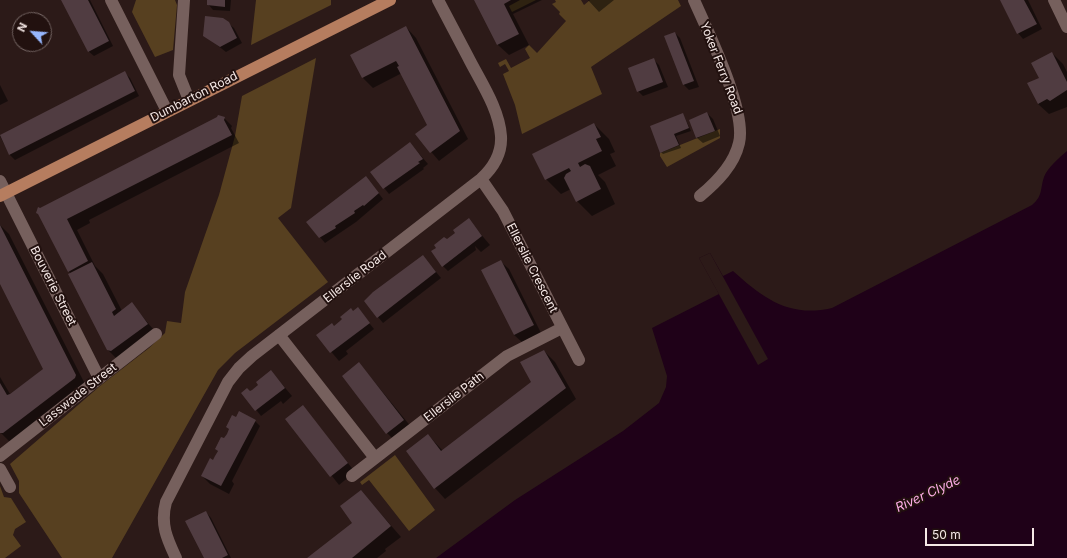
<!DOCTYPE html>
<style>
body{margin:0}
#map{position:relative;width:1067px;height:558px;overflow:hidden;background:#2c1a18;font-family:Inter,sans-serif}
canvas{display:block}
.north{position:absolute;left:12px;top:12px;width:40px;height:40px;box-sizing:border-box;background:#22110f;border:1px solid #766765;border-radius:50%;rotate:296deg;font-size:11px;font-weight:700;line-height:16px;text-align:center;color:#f5e8e6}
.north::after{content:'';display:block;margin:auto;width:14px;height:18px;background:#96b6fd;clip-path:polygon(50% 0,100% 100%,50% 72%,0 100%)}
.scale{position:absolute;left:925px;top:528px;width:109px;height:18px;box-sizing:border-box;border:2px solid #f5e8e6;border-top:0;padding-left:5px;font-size:12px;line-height:14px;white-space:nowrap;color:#f5e8e6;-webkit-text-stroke:3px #22110f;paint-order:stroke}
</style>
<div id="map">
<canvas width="1067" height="558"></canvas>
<div class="north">N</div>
<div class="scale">50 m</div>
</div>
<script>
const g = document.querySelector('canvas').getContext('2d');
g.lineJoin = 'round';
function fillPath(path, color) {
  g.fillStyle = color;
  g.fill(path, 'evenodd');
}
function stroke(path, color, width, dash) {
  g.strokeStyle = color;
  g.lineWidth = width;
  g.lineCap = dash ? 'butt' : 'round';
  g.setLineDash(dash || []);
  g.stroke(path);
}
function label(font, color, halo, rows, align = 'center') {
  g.font = font + ' Inter,sans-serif';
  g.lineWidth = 4;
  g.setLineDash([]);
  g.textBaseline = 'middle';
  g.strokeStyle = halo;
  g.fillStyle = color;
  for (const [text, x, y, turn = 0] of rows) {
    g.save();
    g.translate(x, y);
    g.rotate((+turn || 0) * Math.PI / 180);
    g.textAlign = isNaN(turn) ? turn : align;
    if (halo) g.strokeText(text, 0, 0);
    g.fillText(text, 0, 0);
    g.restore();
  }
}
const green = new Path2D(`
 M136 0H175L177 5 173 50 155 57 132 12Z
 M256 0H331V5L251 45Z
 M520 0H536L512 12 509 6Z
 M555 0H581L584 5 590 0H678L681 6 591 67 602 94 522 134 515 105 503 74 509 71 505 64 500 67 498 63 506 59 511 68 530 58 525 49 529 45 537 53 566 21 559 14 560 12 552 4 556 2Z
 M316 58 291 208 278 218 328 282 235 353 218 370 112 558H62L19 493V481L10 464 100 386 149 348 165 333 167 321 181 323 185 292 219 195 235 136 242 96Z
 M720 129V138L667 167 660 156V153Z
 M395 455 435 510 409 531 369 480 362 485 360 482Z
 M0 486 4 497 11 498 26 522 15 529 13 535 21 546 5 558H0Z`);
const water = new Path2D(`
 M1067 151V558H436L515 500 623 431 659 403 666 387 667 376 652 328 719 294 699 258 710 253 723 276 733 271C763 298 789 318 832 308L1032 205C1043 196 1040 189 1044 177 1048 167 1059 158 1067 151Z`);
const pier = new Path2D(`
 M710 253 768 359 758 365 699 258Z`);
const shadow = new Path2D(`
 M62 0H90L113 46 94 56 88 51Z
 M208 0H231L230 11 213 10 208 4Z
 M475 0H542L513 14 529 45 509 55 498 45Z
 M588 0H614L599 12Z
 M1001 0H1028L1042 29 1023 39 1018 33Z
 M228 23 234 28 242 43 226 52 204 35Z
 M406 27 416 38 468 139 439 161 416 134 428 125 402 73 373 88 363 78Z
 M675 33 680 38 699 87 689 90 684 85 665 36Z
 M1052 53 1063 64 1067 72V107L1049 114 1038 104 1040 78Z
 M654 60 659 65 668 87 643 96 638 91Z
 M125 73 130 78 139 96 15 160 9 154 0 136Z
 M0 85 8 101 0 105Z
 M707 113 713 119 720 136 703 143 697 138 690 120Z
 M683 114 691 131 676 136 681 148 663 154 661 152Z
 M224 118 232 126 231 128 239 143 89 220 90 223 77 230 95 266 103 274 122 311 132 304 158 335 119 361 108 350 69 271 41 209Z
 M594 124 609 139 615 152 610 154 616 166 598 175 605 182 615 204 592 216 577 201 571 189 561 194 546 179Z
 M410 143 428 164 423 168 424 169 389 194 372 173Z
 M371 183 383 199 356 222 325 243 307 222Z
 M468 219 490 245 481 252 475 246 476 250 448 271 443 266 447 240 457 233Z
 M0 225 9 234 86 386 11 443 0 432V377L10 394 44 369 0 282Z
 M423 256 441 278 383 323 378 317Z
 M500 261 509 269 541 333 523 343 514 335Z
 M358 309 374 329 346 351 348 354 339 361 318 336 334 327Z
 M544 351 555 362 576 399 445 499 435 488 428 435 443 451 532 382Z
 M359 363 412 428 395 441 387 433Z
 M271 371 292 396 283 404 281 401 261 416 243 393 250 392 259 385Z
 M303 406 355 472 339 485 287 419Z
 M236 418 255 421 260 426 232 481 234 484 229 494 210 484 202 476 213 462 218 451 216 449 225 440Z
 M361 491 401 537 385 549 386 551 377 558H308L354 523Z
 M206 512 211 518 231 558H205Z`);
const building = new Path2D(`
 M61 0H88L109 41 88 52Z
 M207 0H225V7L207 5Z
 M474 0H511L504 4 519 34 497 45Z
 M1000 0H1024L1037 24 1017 34Z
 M205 16 223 18 229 22 237 38 220 47 203 36Z
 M406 26 460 131 430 153 415 134 427 125 397 67 399 66 396 61 362 78 350 55Z
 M675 32 694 81 683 85 664 36Z
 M1052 52 1067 82V90L1050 101 1047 99 1038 104 1027 83 1039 78 1031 63Z
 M654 58 663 82 637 92 628 68Z
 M125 71 135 91 9 155 0 135Z
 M707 112 715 131 696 138 689 120Z
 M683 113 689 128 674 134 679 145 660 153 650 126Z
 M218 115 225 117 224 120 232 135 67 219 88 261 68 272 38 214 36 213 38 207 40 208 217 117Z
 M594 123 601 137 596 139 602 151 578 163 580 167 585 164 590 166 601 189 576 202 564 178 566 174 571 171 569 168 545 180 532 154Z
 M410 142 423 159 418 162 420 163 383 189 370 172Z
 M366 176 379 193 364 206 363 205 354 211 355 213 335 226 336 228 319 238 306 222Z
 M469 218 482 236 442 267 431 251 436 248 434 245 444 237 447 239 455 233 453 230Z
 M0 225 76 375 75 378 3 433H0V383L7 395 10 394 43 369 0 284Z
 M423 255 436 272 377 318 364 301 373 292Z
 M501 260 534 325 514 335 481 270Z
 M92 262 116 309 112 312 114 316 132 302 148 324 111 351 107 350 68 274Z
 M358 307 370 323 330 353 316 335 332 323 334 326 340 321 342 319 340 317 351 308 353 311Z
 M544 350 566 388 434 489 406 451 428 434 441 451 531 382 520 362Z
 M359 362 404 420 386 434 342 376Z
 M271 370 285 388 255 411 241 393 247 388 250 391 252 390 258 385 256 382Z
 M303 405 348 463 330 477 285 419Z
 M239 411 256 420 221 486 201 476 210 458 213 460 215 456 218 451 215 449 221 437 224 438 227 434 229 429 226 427 232 415 236 417Z
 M361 490 391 526 352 558H307L352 523 340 506Z
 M206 511 228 555 222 558H204L185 521Z`);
const street = new Path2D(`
 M111 0 167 111
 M184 0 179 75 189 100
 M694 0C708 32 747 111 739 143 734 165 717 182 700 196
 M1054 0 1067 27
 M481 179 503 211 579 360
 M0 181 99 378
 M279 335 375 458
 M0 456 156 334
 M0 469 10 487
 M352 476 507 356 562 328
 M176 558C167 539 160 524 166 502L228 382 239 368 252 356 481 179C493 168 502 153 501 136 499 108 480 81 468 57 458 38 448 19 438 0`);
const primary = new Path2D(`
 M0 196 390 0`);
const streetNames = [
 ["Yoker Ferry Road",721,68,69],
 ["Dumbarton Road",194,97,-27],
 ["Ellerslie Crescent",532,268,63],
 ["Ellerslie Road",355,277,-38],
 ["Bouverie Street",53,286,63],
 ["Lasswade Street",78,395,-38],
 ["Ellerslie Path",454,397,-38]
];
const waterNames = [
 ["River Clyde",928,494,-25]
];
fillPath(green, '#574020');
fillPath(water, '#1f0118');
fillPath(pier, '#2c1a18');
fillPath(shadow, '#0007');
fillPath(building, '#503c41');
stroke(street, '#76605d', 12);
stroke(primary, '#b67d5f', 12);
label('12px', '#f5e8e6', '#22110f', streetNames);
label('italic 13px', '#fdade6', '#22110f', waterNames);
</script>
